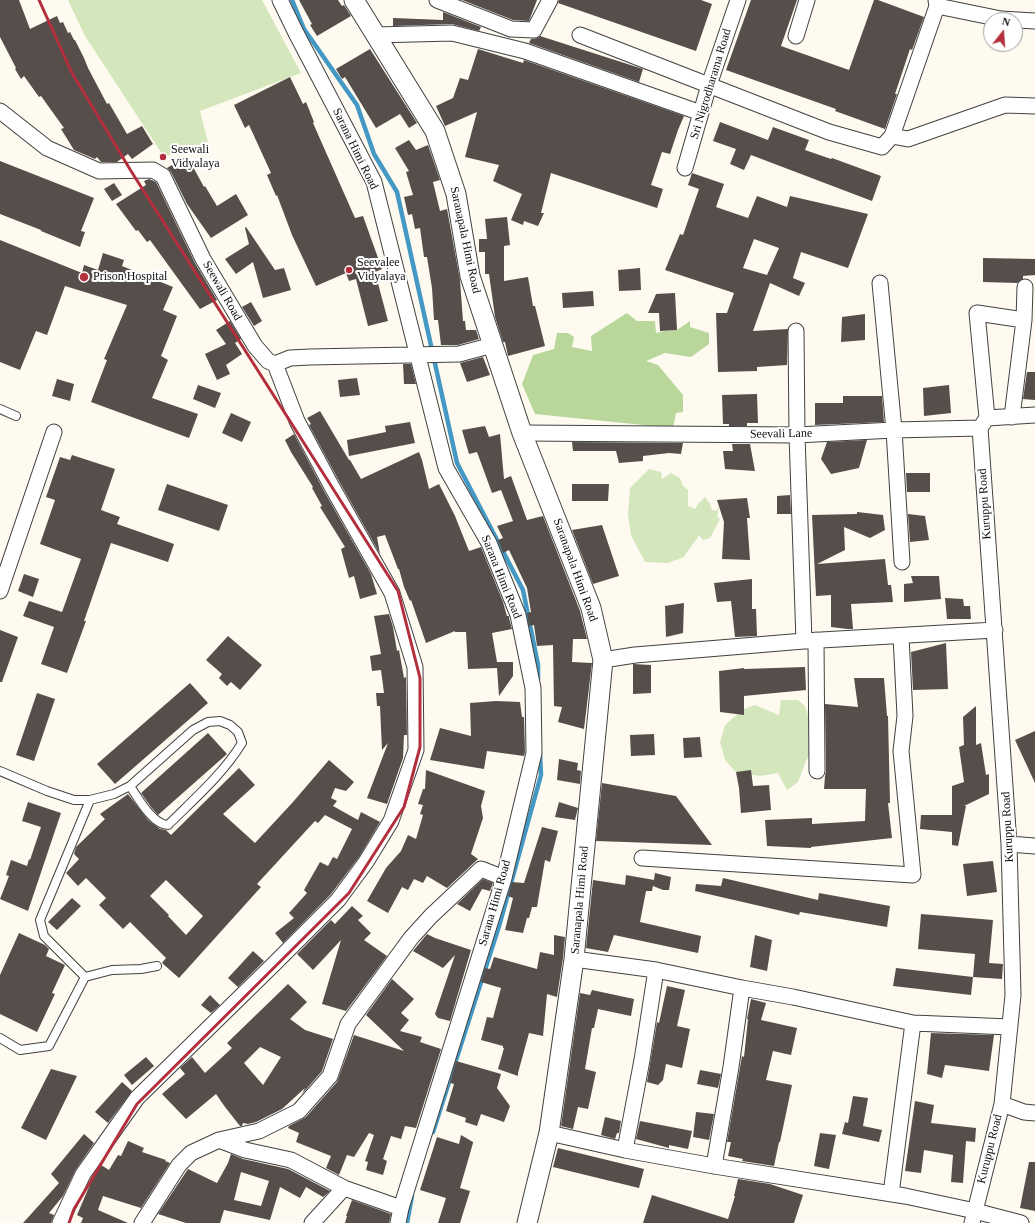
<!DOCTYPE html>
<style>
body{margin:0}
#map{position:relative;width:1035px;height:1223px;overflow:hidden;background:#fefaef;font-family:Georgia,serif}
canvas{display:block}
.north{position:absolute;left:983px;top:12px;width:40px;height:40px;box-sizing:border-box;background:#fff;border:1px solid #9f9f9f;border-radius:50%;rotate:17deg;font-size:11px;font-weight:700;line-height:16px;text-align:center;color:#0e0e0e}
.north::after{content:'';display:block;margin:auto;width:14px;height:18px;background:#b42f3d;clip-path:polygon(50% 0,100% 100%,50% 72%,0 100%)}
</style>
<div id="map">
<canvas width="1035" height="1223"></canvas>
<div class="north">N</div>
</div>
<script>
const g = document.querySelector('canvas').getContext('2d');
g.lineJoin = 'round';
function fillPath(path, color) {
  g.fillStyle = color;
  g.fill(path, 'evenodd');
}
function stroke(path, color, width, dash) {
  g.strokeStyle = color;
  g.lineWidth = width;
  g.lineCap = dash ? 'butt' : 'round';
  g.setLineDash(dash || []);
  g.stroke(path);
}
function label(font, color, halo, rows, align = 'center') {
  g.font = font + ' Georgia,serif';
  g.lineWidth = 4;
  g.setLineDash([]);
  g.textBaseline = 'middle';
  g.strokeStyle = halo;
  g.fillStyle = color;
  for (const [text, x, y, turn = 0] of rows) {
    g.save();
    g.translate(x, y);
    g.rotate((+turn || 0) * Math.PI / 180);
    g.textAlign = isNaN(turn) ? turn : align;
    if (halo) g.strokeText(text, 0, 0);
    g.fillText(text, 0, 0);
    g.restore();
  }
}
const green = new Path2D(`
 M68 0H262L301 73 200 111 208 142 164 157 85 36Z
 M649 469 661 472 662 479 671 473 680 478 683 486 688 490V506L695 509 698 504 705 497 710 504 712 510 716 511 719 507 717 517 720 519 710 538 703 540 699 535C695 543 688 549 684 557L668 563 645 562 631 535 628 515 630 488Z
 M781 700H798L805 706 817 741 806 761 798 782 787 790 778 773 760 776 736 772 725 760 720 742 725 725 744 709 755 705 779 715Z`);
const forest = new Path2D(`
 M627 313 637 321H655L656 333 664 331 677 330 690 321V327L709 333V344L691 357 665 353 646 361 658 365 683 395V412L676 413 673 428 535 414 522 384 533 355 554 349 557 333H568L574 337 572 347 592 351 591 336Z`);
const stream = new Path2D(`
 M292 0 304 29 357 105 374 154 397 192 457 463 523 590 538 665V680
 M433 1132 500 923 541 775 540 753
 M407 1223 412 1196`);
const building = new Path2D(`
 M0 0H19L30 29 57 16 60 23 63 22 68 33 70 32 74 40H75L84 58 88 68 107 104 109 103 127 134 142 126 153 144 132 159 128 154 117 162H101L97 157 95 159 74 150 61 129 64 128 41 96 39 97 24 76 21 79 15 69 16 68 0 37Z
 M299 0H338L342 6 344 5 351 16 317 36 310 25 312 24Z
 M462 0H537L529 21 513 20Z
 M559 0H701L712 4 696 51 558 3Z
 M751 0H797L781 46 849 70 874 0H878L924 17 912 50 910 49 895 94H897L885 129 835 111 836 109 726 70Z
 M443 12 481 27 479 31 452 24 393 26V18L443 20Z
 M540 36 643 69 639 82 529 43 531 39 538 38Z
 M370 49 417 123 409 128 400 114 376 128 345 77 342 79 336 69Z
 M478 49 523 63 524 60 684 116 678 130 670 154 662 152 651 185 663 189 657 208 551 173 541 213H544L538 226 524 221 523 225 511 220 522 194 493 181 499 165 465 157 477 112 445 126 436 106 453 98 460 78 468 80Z
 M290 77 303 104 306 102 314 122 313 123 355 218 363 216 382 269 375 272 388 321 368 326 356 279 349 281 346 273 316 286 292 235 277 195 276 196 267 175 271 173 249 125 245 128 234 105Z
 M720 122 768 140 773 127 809 140 805 150 831 159 832 158 881 176 872 201 751 155 744 170 730 164 736 149 713 141Z
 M409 140 416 150 428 145 440 180 433 182 440 211 447 209 460 280 463 321H465L466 330H476L479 339 458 345H441L438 320H434L432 288 427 257H424L420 228 415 229 412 214 408 215 404 197 413 195 406 172 409 171 395 148Z
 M187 156 204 187 205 186 217 206 236 194 248 215 211 238 187 204 171 172 167 168Z
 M0 161 94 198 81 231 85 232 80 247 41 231V230L0 214Z
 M692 173 724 184 716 207 748 218 757 196 787 207 790 196 868 214 848 268 801 252 793 278 805 283 799 296 770 283 753 331 788 329 787 365 757 367V371L718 372 716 313H727L734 293 665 270 680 234 683 235 699 189 688 185ZM754 239 779 248 767 275 743 268Z
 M149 179 156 182 195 263 217 300 200 309 150 240 147 242 138 230 136 231 116 204 146 185 144 181Z
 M114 183 122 195 112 201 104 189Z
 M507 217 510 245 504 246V281L528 277 533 306H535L545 346 508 356 505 342H503L495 317 489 274H485V252H479V239H487L485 219Z
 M246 227 275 270 284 268 291 290 263 298 253 262 236 274 225 259 249 244 245 228Z
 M0 240 82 273 84 265 98 270 103 253 124 260 122 266 173 287 163 310 177 316 161 356 168 360 152 398 198 414 189 438 91 402 107 360 104 359 127 305 65 286 47 335 36 331 20 370 0 362Z
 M983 258 1035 259V275L1023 276V279L1017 283 983 282Z
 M640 268 641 290 619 291 618 270Z
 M593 291 594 306 563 308 562 293Z
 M675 293 677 330 660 331 659 313H648L656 294Z
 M251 302 262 321 254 326 242 307Z
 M865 314V340L841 342 842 317Z
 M230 321 241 339 235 343 242 354 226 365 230 374 217 380 205 354 226 344 216 330Z
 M483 357 490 375 467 382 460 363Z
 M403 364H411L416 384H404Z
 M1027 372H1035V400L1023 399Z
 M357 378 360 395 340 397 338 380Z
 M57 379 74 384 70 401 52 396Z
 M198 385 221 393 215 408 193 399Z
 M949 385 951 413 924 416 923 388Z
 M757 394 758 423H747V426H729V424H723L722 395Z
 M843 396H882L884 422 815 425V403H843Z
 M320 411 349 460H350L361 479 419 452 422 460 429 489 439 484 455 516 469 551 481 547 503 602 507 616H509V618L512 629 492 633 497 662H513V676L499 696 497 668 468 669 466 632H455V631L426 643 411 600 410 601 404 587 399 569H398L385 535 377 537 380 554 340 483 309 425 311 424 307 418Z
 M231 413 251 422 242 442 222 433Z
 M410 422 415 443 349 456 347 440 386 432 385 426Z
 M485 426 489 437 500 434 504 479 511 476 527 520 543 516 580 611 587 639H573L572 662 592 663 584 729 558 722 562 707 554 706 553 645 537 646 534 625 529 626 527 613 531 612 527 588 509 550 503 553 498 540 503 538 497 526 513 521 501 490 492 493 477 452 469 454 462 430Z
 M294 434 324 491 371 574 377 594 360 599 354 576 349 578 341 549 345 547 320 507 322 506 312 488 313 487 291 452 285 440Z
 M867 440 859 468 831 474 821 459 827 442Z
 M572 442 683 443 681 454 669 453 643 456V461L619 463 616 451H573Z
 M732 444H750L755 471 725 469 723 451H733Z
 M72 455 115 469 101 510 120 517 117 524 174 544 168 562 111 543 84 621H86L67 673 41 664 54 627 23 616 29 601 62 612 81 559 40 544 55 500 46 497 60 457 70 460Z
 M906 473H930V492H907Z
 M167 484 228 505 219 531 158 510Z
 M572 484H609L608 501H572Z
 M790 495 791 514H777V496Z
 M747 498 750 518H747L750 560 722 559 724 522 717 500Z
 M857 512 883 515 885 530 870 538 844 527 845 550 817 564 885 559 888 585H891L893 602 851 604 853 629H847L831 627V595L816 596 812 515 857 514Z
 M908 514 925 516 929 540 910 542Z
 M602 525 619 576 593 584 572 530Z
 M24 574 39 579 33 597 18 591Z
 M911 576H939L941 599 904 602V584L913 583Z
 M752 579V609H756L757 636 735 637 731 601 717 602 714 583Z
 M945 598 963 599 964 606H970L971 619H947Z
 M684 603 683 633 666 637 665 606Z
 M389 614 393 627 397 651 399 650 404 678 406 677 407 735H404L403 758 387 804 367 798 388 743 382 750 380 706H377L376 693H384L381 670 372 671 370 656 381 654 374 616Z
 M0 630 18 637 2 682H0Z
 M228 636 262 665 240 690 231 682 227 686 219 678 222 674 206 660Z
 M946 643 948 689 913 690 911 652Z
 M633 664 651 665V693L633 694Z
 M805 667 806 690 744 696V715L720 712 719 671 744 668V669Z
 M854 678H884L887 716H888L890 803H888L892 838 811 847V848L767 846 765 820 812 818V824L865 821 866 789H824L825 776 826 771 825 704 858 707Z
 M190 683 208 703 115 784 97 764Z
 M37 693 55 699 34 761 16 755Z
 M496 701 520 702 522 717H524L525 752 524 756 487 751 484 769 430 760 440 728 471 736 470 703Z
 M976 706V745L981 743 986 775 989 774V794L964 806H966L958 846 952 845V832L920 829 921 815H952V786L964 782 959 747 964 745 963 717Z
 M1035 731V783L1015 740Z
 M208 733 227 754 158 815 151 807 141 793Z
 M654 734 655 755 631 756 630 735Z
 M700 737 702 757 684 758 683 738Z
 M559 759 578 763 577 770 581 771 580 784 557 780Z
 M329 760 354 782 346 791 335 788 331 798 337 801 333 806 358 820 361 812 380 822 359 857 331 894 283 943 275 933 294 918 289 913 307 893 304 890 320 862 328 866 333 857 337 859 352 829 325 815 318 823 315 821 257 884 261 887 179 978 162 963 166 958 130 922 123 929 99 905 106 898 86 878 78 886 66 873 79 859 74 854 76 847 105 819 100 814 128 794 148 820 160 829 166 830 171 835 239 768 255 785 223 814 255 843 293 802ZM166 880 203 916 186 935 168 916 169 915 150 896Z
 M426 770 485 791 481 806 483 818 471 854 478 859 447 888 427 876 423 883 414 879 408 890 402 887 388 913 367 901 386 868 401 851 408 835 416 839 423 815 420 814 423 805 418 804 423 789H425Z
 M751 770 753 786 769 785 771 810 741 813 739 788 736 772Z
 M602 783 676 796 712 845 596 841Z
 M28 802 61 813 28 911 0 899 9 876 6 875 11 860 27 866 29 859 30 860 41 827 22 821Z
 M559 802 578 808 575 820 555 817Z
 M542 827 558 831 550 862 545 860 537 907H532L529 918H527L523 933 505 930 513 898 508 896 512 882 524 883Z
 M993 861 997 892 967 896 963 864Z
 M655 873 671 877 669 890H663L653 886Z
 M626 875 654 880 652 891H646L640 922 701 936 698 953 614 935 608 952 586 948 593 880 625 885Z
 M723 878 818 900 819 893 890 906 887 927 800 912 799 915 695 891 696 884 721 886Z
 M483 879 493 883 490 891 482 889 470 911 457 904Z
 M72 898 81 906 57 930 48 922Z
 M352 906 363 916 358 920 371 933 364 940 387 956 346 1011 322 1004 341 940 313 970 297 954 331 920 335 924Z
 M921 914 993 920 989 963 1003 964 1002 979 973 977 975 954 918 949Z
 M19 933 45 945 49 949 46 956 65 965 52 993 55 994 37 1032 0 1014V975Z
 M427 934 435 938 471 950 450 1021 438 1018 435 1014 455 955 443 968 413 951Z
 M554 935 565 937 563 958 557 997 547 994 543 1036 529 1033 518 1073V1076L498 1069 504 1048H503V1046L481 1040 487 1017 493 1018 501 988 481 982 485 968 490 969 494 957 537 969 540 952 554 955Z
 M755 935 772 940 767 971 750 967Z
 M253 951 264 961 238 987 228 978Z
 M896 968 973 977 971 995 893 986Z
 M392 979 414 999 401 1013 409 1020 400 1031 422 1037 420 1042 441 1049 416 1128 405 1126 401 1139 391 1136 383 1159 387 1161 383 1175 366 1170 368 1162 365 1161 374 1135 369 1133 354 1157 347 1155 339 1175 326 1168 331 1156 296 1142 299 1133 288 1128 289 1126 306 1117 337 1082 354 1035 404 1051 366 1015Z
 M288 984 307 1002 290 1019 305 1030 333 1039 322 1071 302 1094 305 1088 282 1109 256 1122 248 1124 243 1123 242 1126H240L225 1107 216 1094 186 1119 162 1094 185 1074 180 1068 192 1057 205 1073 232 1048 227 1043ZM260 1047 281 1057 263 1085 244 1063Z
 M667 986 685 990 677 1026 690 1029 682 1068 666 1064 663 1080 658 1085 647 1082 657 1022 659 1023Z
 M592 990 634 999 631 1016 598 1009 594 1028H592L585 1069 596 1072 588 1109 578 1107 573 1129 561 1126 580 993 590 995Z
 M210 995 220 1005 211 1013 201 1005Z
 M751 999 766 1003 761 1020 797 1028 791 1055 773 1051 766 1080 792 1085 780 1142H779L774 1166 742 1161 743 1159 728 1156 731 1142H727L742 1056 744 1057 748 1019H747Z
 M931 1033 994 1035 989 1071 945 1065 942 1078 927 1074Z
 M146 1057 154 1066 132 1085 124 1075Z
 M456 1061 501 1074 497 1088 510 1106 504 1122 481 1114 477 1126 465 1122 466 1118 446 1111 454 1084 450 1083Z
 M51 1069 77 1076 46 1140 21 1128Z
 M700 1070 721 1074 718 1088 697 1084Z
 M122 1082 132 1091 108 1123 95 1112Z
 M853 1096 868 1098 863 1126 882 1130 879 1142 842 1134 845 1122 848 1123Z
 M915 1101 934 1105 931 1123 976 1128 975 1142 966 1141 963 1183 951 1182 953 1155 924 1150 921 1173 905 1171Z
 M696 1112 714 1114 709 1140 693 1137Z
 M605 1117 621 1121 619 1133H617L615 1139 601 1135Z
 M640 1121 692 1131 688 1149 669 1145V1148L636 1139Z
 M820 1133 836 1135 829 1169 814 1166Z
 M84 1134 94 1143 76 1169 63 1196 49 1213 54 1215 51 1223H23L59 1183 51 1174Z
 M461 1135 473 1142V1143L460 1188 470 1191 460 1223H438L446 1198 420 1190 437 1137 459 1144Z
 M128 1141 144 1148 142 1152 166 1160 165 1161 170 1163 141 1208 103 1196 98 1210 128 1223H81L83 1218 77 1215 95 1173 101 1165 109 1170 118 1155 121 1156Z
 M558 1148 644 1169 639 1188 553 1167Z
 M231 1154 243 1159 288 1169 330 1191 323 1197 306 1187 300 1198 280 1187 270 1220 224 1210 220 1223H186L158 1214 188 1169 217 1183 228 1163ZM241 1172 269 1181 261 1206 234 1200Z
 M1029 1162H1035V1211L1020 1208Z
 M738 1179 770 1184 803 1195 794 1223H643L652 1195 728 1219 735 1196H734Z
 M352 1200 391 1214 389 1223H345L347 1216H346Z`);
const service = new Path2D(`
 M0 409 16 416
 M0 771 47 791 74 800H90L114 794 130 786 193 730 208 722 220 721 230 725 238 732 242 743C223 774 194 799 168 825 153 825 138 798 130 786
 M85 977 112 970 141 969 157 966
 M0 1038 20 1050 49 1046 85 977 44 936 40 920 90 800`);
const minor = new Path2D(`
 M280 0 296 33 374 182 446 468 489 543 518 615 533 688 534 753 504 878 401 1208 398 1223
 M437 0 511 29 534 30 550 0
 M937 6 1001 19 1035 21
 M375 35 452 33 525 51 701 113
 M580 35 829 132 882 147 892 136 937 6 936 0
 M796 36 807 0
 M0 111 47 148 99 171 153 170 163 176 203 259 255 346 268 361 275 364 290 358 310 357 459 354 493 345
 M892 136 908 139 1005 105 1035 106
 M685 168 709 85 738 0
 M880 283 894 430 902 562
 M796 331 797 435 804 641
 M1012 417 1024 320 1025 287
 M987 418 977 313 1024 320
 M522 433 797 435 894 430 980 428 987 418 1035 415
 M0 591 54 432
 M816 640 817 771
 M603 660 635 655 804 641 995 630
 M1009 844 1035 846
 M642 858 913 875 901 751 905 716 901 636
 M574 959 656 970 742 988 793 997 913 1023 1010 1027
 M1002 1104 1024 1112 1035 1113
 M549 1133 625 1150 714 1166 905 1196 975 1211 1021 1223
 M219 1140 245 1150 291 1160 344 1188
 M625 1150 642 1060 656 970
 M714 1166 731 1067 742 988
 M891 1194 913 1023
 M60 1223 83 1174 137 1098 273 965 338 900 366 862 391 821 416 750 415 667 392 593 332 487 297 421 275 364
 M142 1223 179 1165 191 1153 219 1140 259 1131 299 1111 330 1076 348 1024 411 938 431 916 481 869 504 878
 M312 1223 344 1188 401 1208
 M972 1223 1002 1104 1013 995 1009 844 980 428`);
const tertiary = new Path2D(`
 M354 0 435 131 456 194 470 276 522 433 591 608 603 660 574 959 549 1133 527 1223`);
const rail = new Path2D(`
 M39 0 72 73 131 171 398 591 420 678V747L404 807 349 893 137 1104 74 1209 69 1223`);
const markers = [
 [163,157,4,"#b42f3d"],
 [349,270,4,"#b42f3d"],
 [84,277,5,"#b42f3d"]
];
const streetNames = [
 ["Sri Nigrodharama Road",711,84,-73],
 ["Sarana Himi Road",355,149,64],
 ["Saranapala Himi Road",465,240,78],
 ["Seewali Road",222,291,60],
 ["Seevali Lane",781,434,-1],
 ["Kuruppu Road",985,504,-94],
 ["Saranapala Himi Road",575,570,70],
 ["Sarana Himi Road",501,577,68],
 ["Kuruppu Road",1008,827,-93],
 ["Saranapala Himi Road",580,900,-85],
 ["Sarana Himi Road",495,903,-74],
 ["Kuruppu Road",990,1149,-76]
];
const poiNames = [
 ["Seewali",171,150],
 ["Vidyalaya",171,164],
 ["Seevalee",357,263],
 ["Vidyalaya",357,277],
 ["Prison Hospital",93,277]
];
fillPath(green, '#d4e6bb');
fillPath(forest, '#b9d69b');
stroke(stream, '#4398c4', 4.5);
fillPath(building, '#564e4b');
stroke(service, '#414141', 10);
stroke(minor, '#414141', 17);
stroke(tertiary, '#414141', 21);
stroke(service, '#fff', 8);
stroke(minor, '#fff', 15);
stroke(tertiary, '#fff', 19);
stroke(rail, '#b42f3d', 3);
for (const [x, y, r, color] of markers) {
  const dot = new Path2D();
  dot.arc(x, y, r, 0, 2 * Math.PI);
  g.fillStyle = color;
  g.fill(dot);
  stroke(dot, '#fff', 1.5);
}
label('12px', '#0e0e0e', '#fff', streetNames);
label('12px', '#0e0e0e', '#fff', poiNames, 'left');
</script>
